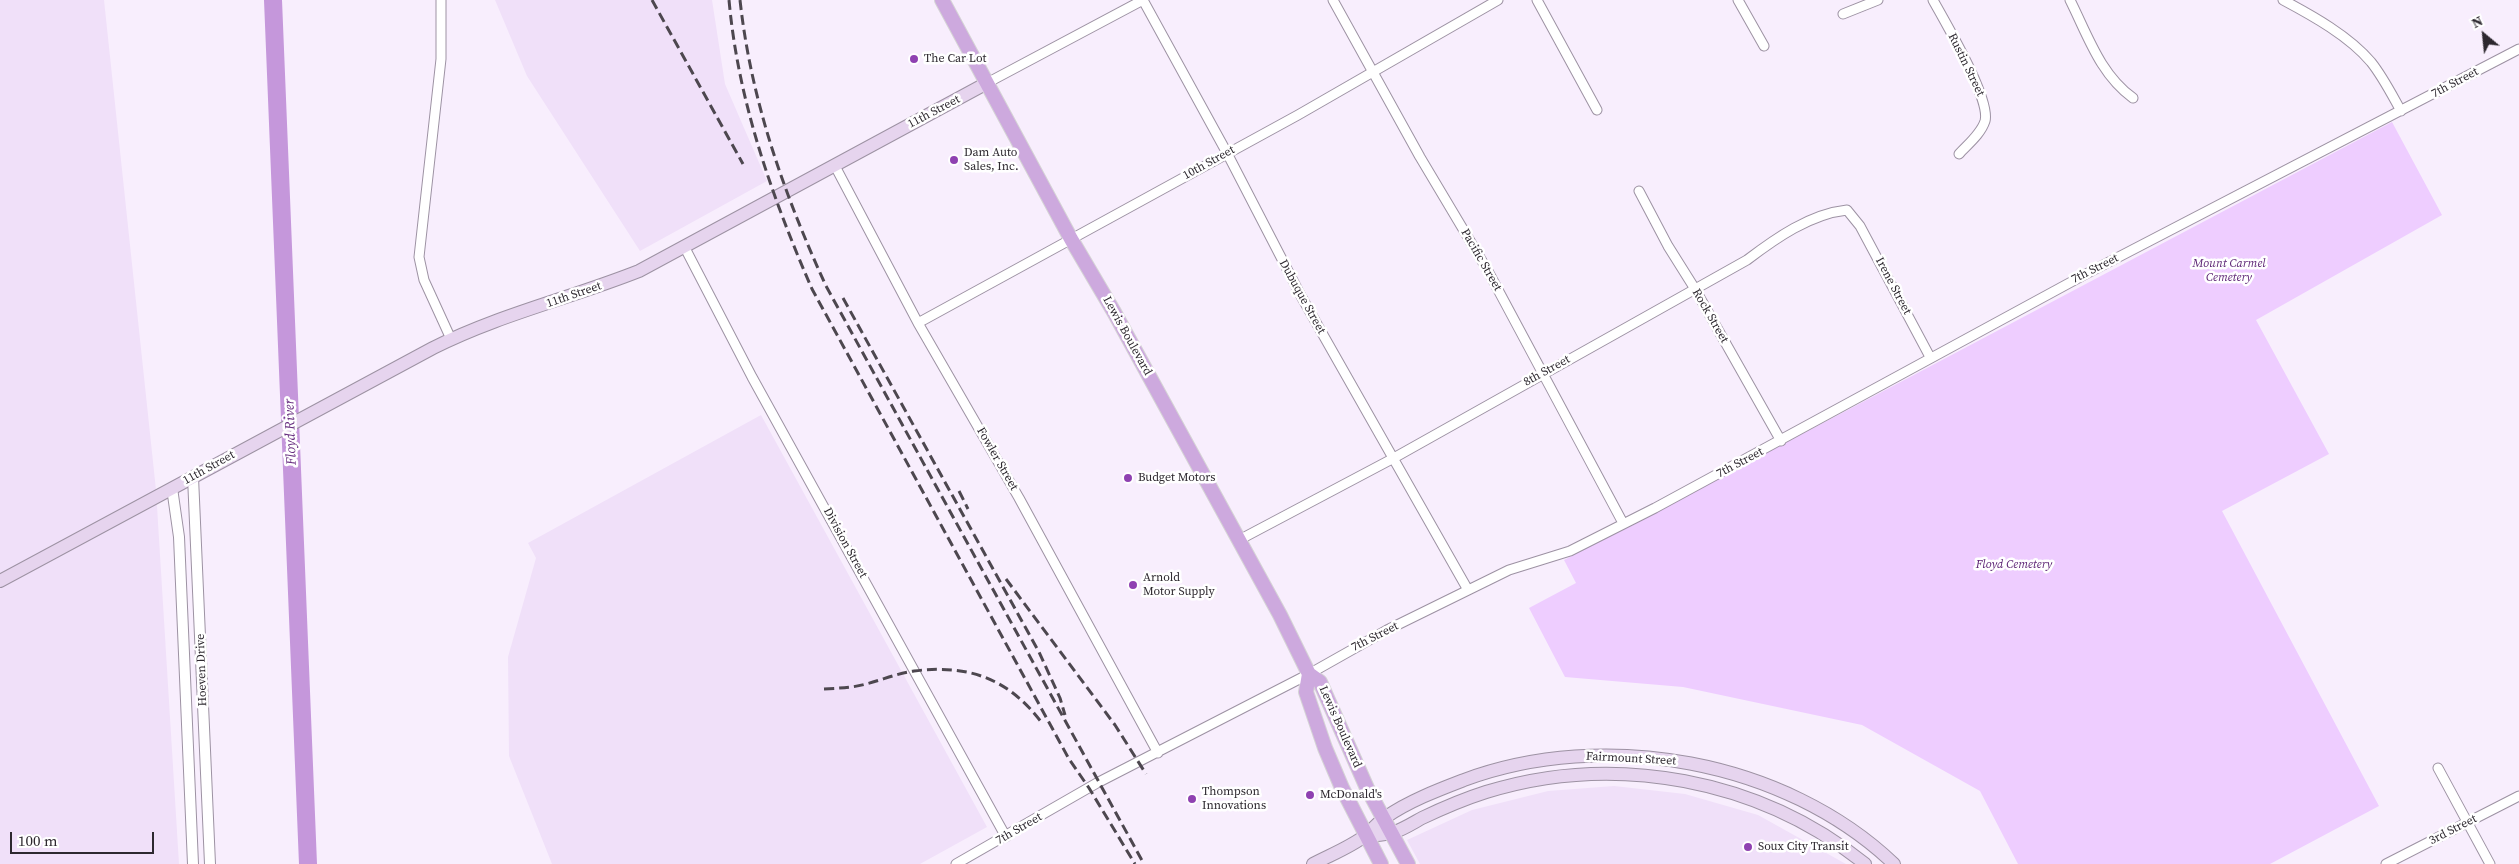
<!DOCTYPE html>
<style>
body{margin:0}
#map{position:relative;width:2519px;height:864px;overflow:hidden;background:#f8eefd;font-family:"Source Serif 4",serif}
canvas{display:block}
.north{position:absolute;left:2459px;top:10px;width:50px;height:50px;-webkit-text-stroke:4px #fff;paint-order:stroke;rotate:332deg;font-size:14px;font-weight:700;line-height:20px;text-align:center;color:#2d282f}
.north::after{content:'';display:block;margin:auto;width:18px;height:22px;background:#2d282f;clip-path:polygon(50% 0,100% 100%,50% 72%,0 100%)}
.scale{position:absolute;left:10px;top:832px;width:144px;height:22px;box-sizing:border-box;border:2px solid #2d282f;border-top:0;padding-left:6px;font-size:15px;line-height:18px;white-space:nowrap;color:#2d282f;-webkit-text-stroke:4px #fff;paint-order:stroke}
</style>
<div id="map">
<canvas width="2519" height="864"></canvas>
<div class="north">N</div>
<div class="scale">100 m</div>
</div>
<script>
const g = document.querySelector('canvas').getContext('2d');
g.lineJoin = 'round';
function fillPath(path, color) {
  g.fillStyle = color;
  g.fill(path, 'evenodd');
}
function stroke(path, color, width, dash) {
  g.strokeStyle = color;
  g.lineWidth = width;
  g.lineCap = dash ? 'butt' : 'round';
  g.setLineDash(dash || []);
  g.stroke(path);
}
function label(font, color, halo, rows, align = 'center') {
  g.font = font + ' "Source Serif 4",serif';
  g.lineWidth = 5;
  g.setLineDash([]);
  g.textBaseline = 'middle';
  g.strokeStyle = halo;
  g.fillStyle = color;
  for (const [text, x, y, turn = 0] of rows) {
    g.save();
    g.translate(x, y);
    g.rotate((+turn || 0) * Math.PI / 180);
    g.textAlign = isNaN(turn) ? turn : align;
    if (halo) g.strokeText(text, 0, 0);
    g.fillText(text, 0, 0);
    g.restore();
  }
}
const built = new Path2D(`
 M0 0H104L156 490 179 864H0Z
 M495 0H712L725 84 767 181 640 251 527 76Z
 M761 415 987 827 920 864H552L509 756 508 657 536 558 528 543Z
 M1614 786 1685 794 1758 815 1846 864H1420L1407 840 1472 810 1548 791Z`);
const green = new Path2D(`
 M2392 122 2442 215 2256 320 2329 454 2222 511 2379 806 2270 864H2018L1980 791 1862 725 1683 687 1565 677 1529 608 1576 583 1564 560Z`);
const river = new Path2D(`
 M273 0 308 864`);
const minor = new Path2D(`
 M441 0V59L419 257 424 280 451 339
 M1143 0 1227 153 1301 296 1468 590
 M1333 0 1420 157 1488 271 1623 523
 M1537 0 1597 110
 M1738 0 1764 46
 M1933 0C1945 22 1991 99 1985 121 1981 134 1967 145 1959 154
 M2070 0C2088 36 2100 74 2133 98
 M2283 0C2313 16 2349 36 2371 62 2383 77 2392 95 2401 111
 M1843 14 1878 0
 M987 83 1143 0
 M835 166 918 323 1019 498 1158 753
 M1639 191 1668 246 1695 289 1781 441
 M685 248 752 377 1006 837
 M918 323 1298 115 1498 0
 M1239 540 1392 459 1747 260C1776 238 1810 214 1847 210L1860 226 1930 357
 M2438 768 2490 864
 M956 864 1097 783 1309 674 1387 630 1509 570 1570 551 1655 508 2084 275 2519 49
 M2386 864 2519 796`);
const tertiary = new Path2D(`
 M193 477 210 864
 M172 488 179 537 193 864`);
const secondary = new Path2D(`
 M0 581 433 348C498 315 571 298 639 271L987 83
 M1365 836C1374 835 1384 835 1392 833 1402 830 1413 823 1422 818 1443 808 1464 799 1486 792 1615 752 1760 779 1865 864
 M1313 864C1330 855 1351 847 1366 835 1373 829 1378 822 1386 817 1409 801 1438 790 1464 780 1604 728 1785 760 1894 864`);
const primary = new Path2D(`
 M942 0 1071 239 1114 312 1280 615 1309 674 1320 682 1367 788 1408 864
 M1309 674 1306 692 1325 748 1342 788 1381 864`);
const rail = new Path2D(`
 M652 0 743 164
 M729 0C738 101 772 197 812 289L1069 759 1089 788 1135 864
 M740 0C751 101 784 194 826 286L1144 864
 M843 298 1039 652 1060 698 1065 715
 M959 491 968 509
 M1006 579 1115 725 1146 774
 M824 689C839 688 852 688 866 684 882 680 898 673 914 671 969 664 1009 679 1042 723`);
const markers = [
 [914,59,5,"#8f41b1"],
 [954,160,5,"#8f41b1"],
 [1128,478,5,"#8f41b1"],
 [1133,585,5,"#8f41b1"],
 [1310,795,5,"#8f41b1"],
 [1192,799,5,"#8f41b1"],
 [1748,847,5,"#8f41b1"]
];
const poiNames = [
 ["The Car Lot",924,59],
 ["Dam Auto",964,153],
 ["Sales, Inc.",964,167],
 ["Budget Motors",1138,478],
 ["Arnold",1143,578],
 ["Motor Supply",1143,592],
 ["Thompson",1202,792],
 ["Innovations",1202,806],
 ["McDonald's",1320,795],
 ["Soux City Transit",1758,847]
];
const streetNames = [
 ["Rustin Street",1966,65,64],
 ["7th Street",2455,83,-28],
 ["11th Street",934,112,-28],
 ["10th Street",1209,163,-29],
 ["Pacific Street",1481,260,60],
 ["7th Street",2095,269,-27],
 ["Irene Street",1893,286,62],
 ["11th Street",574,295,-19],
 ["Dubuque Street",1302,297,61],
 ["Rock Street",1710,316,60],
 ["Lewis Boulevard",1127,336,61],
 ["8th Street",1547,371,-29],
 ["Fowler Street",997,459,60],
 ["7th Street",1740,463,-28],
 ["11th Street",209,468,-29],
 ["Division Street",845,543,61],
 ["7th Street",1375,637,-27],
 ["Hoeven Drive",202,670,-92],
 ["Lewis Boulevard",1340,727,66],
 ["Fairmount Street",1631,759,3],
 ["7th Street",1019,829,-30],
 ["3rd Street",2453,830,-27]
];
const parkNames = [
 ["Mount Carmel",2229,264],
 ["Cemetery",2229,278],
 ["Floyd Cemetery",2014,565]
];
const waterNames = [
 ["Floyd River",291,432,-92]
];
fillPath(built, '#f0e0f9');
fillPath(green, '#eecdff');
stroke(river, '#c597db', 18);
stroke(minor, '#9d92a3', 11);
stroke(tertiary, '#9d92a3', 12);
stroke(secondary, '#9d92a3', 14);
stroke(primary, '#d5d4d5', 16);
stroke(minor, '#fff', 9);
stroke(tertiary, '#fff', 10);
stroke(secondary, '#e6d4ee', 12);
stroke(primary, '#cda9de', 14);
stroke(rail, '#4d474f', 3, [10, 5]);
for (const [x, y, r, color] of markers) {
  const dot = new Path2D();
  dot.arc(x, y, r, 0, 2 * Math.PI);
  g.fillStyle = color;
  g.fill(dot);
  stroke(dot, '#fff', 2);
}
label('12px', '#2d282f', '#fff', poiNames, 'left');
label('12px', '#2d282f', '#fff', streetNames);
label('italic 12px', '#5d2575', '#fff', parkNames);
label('italic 14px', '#693181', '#fff', waterNames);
</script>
